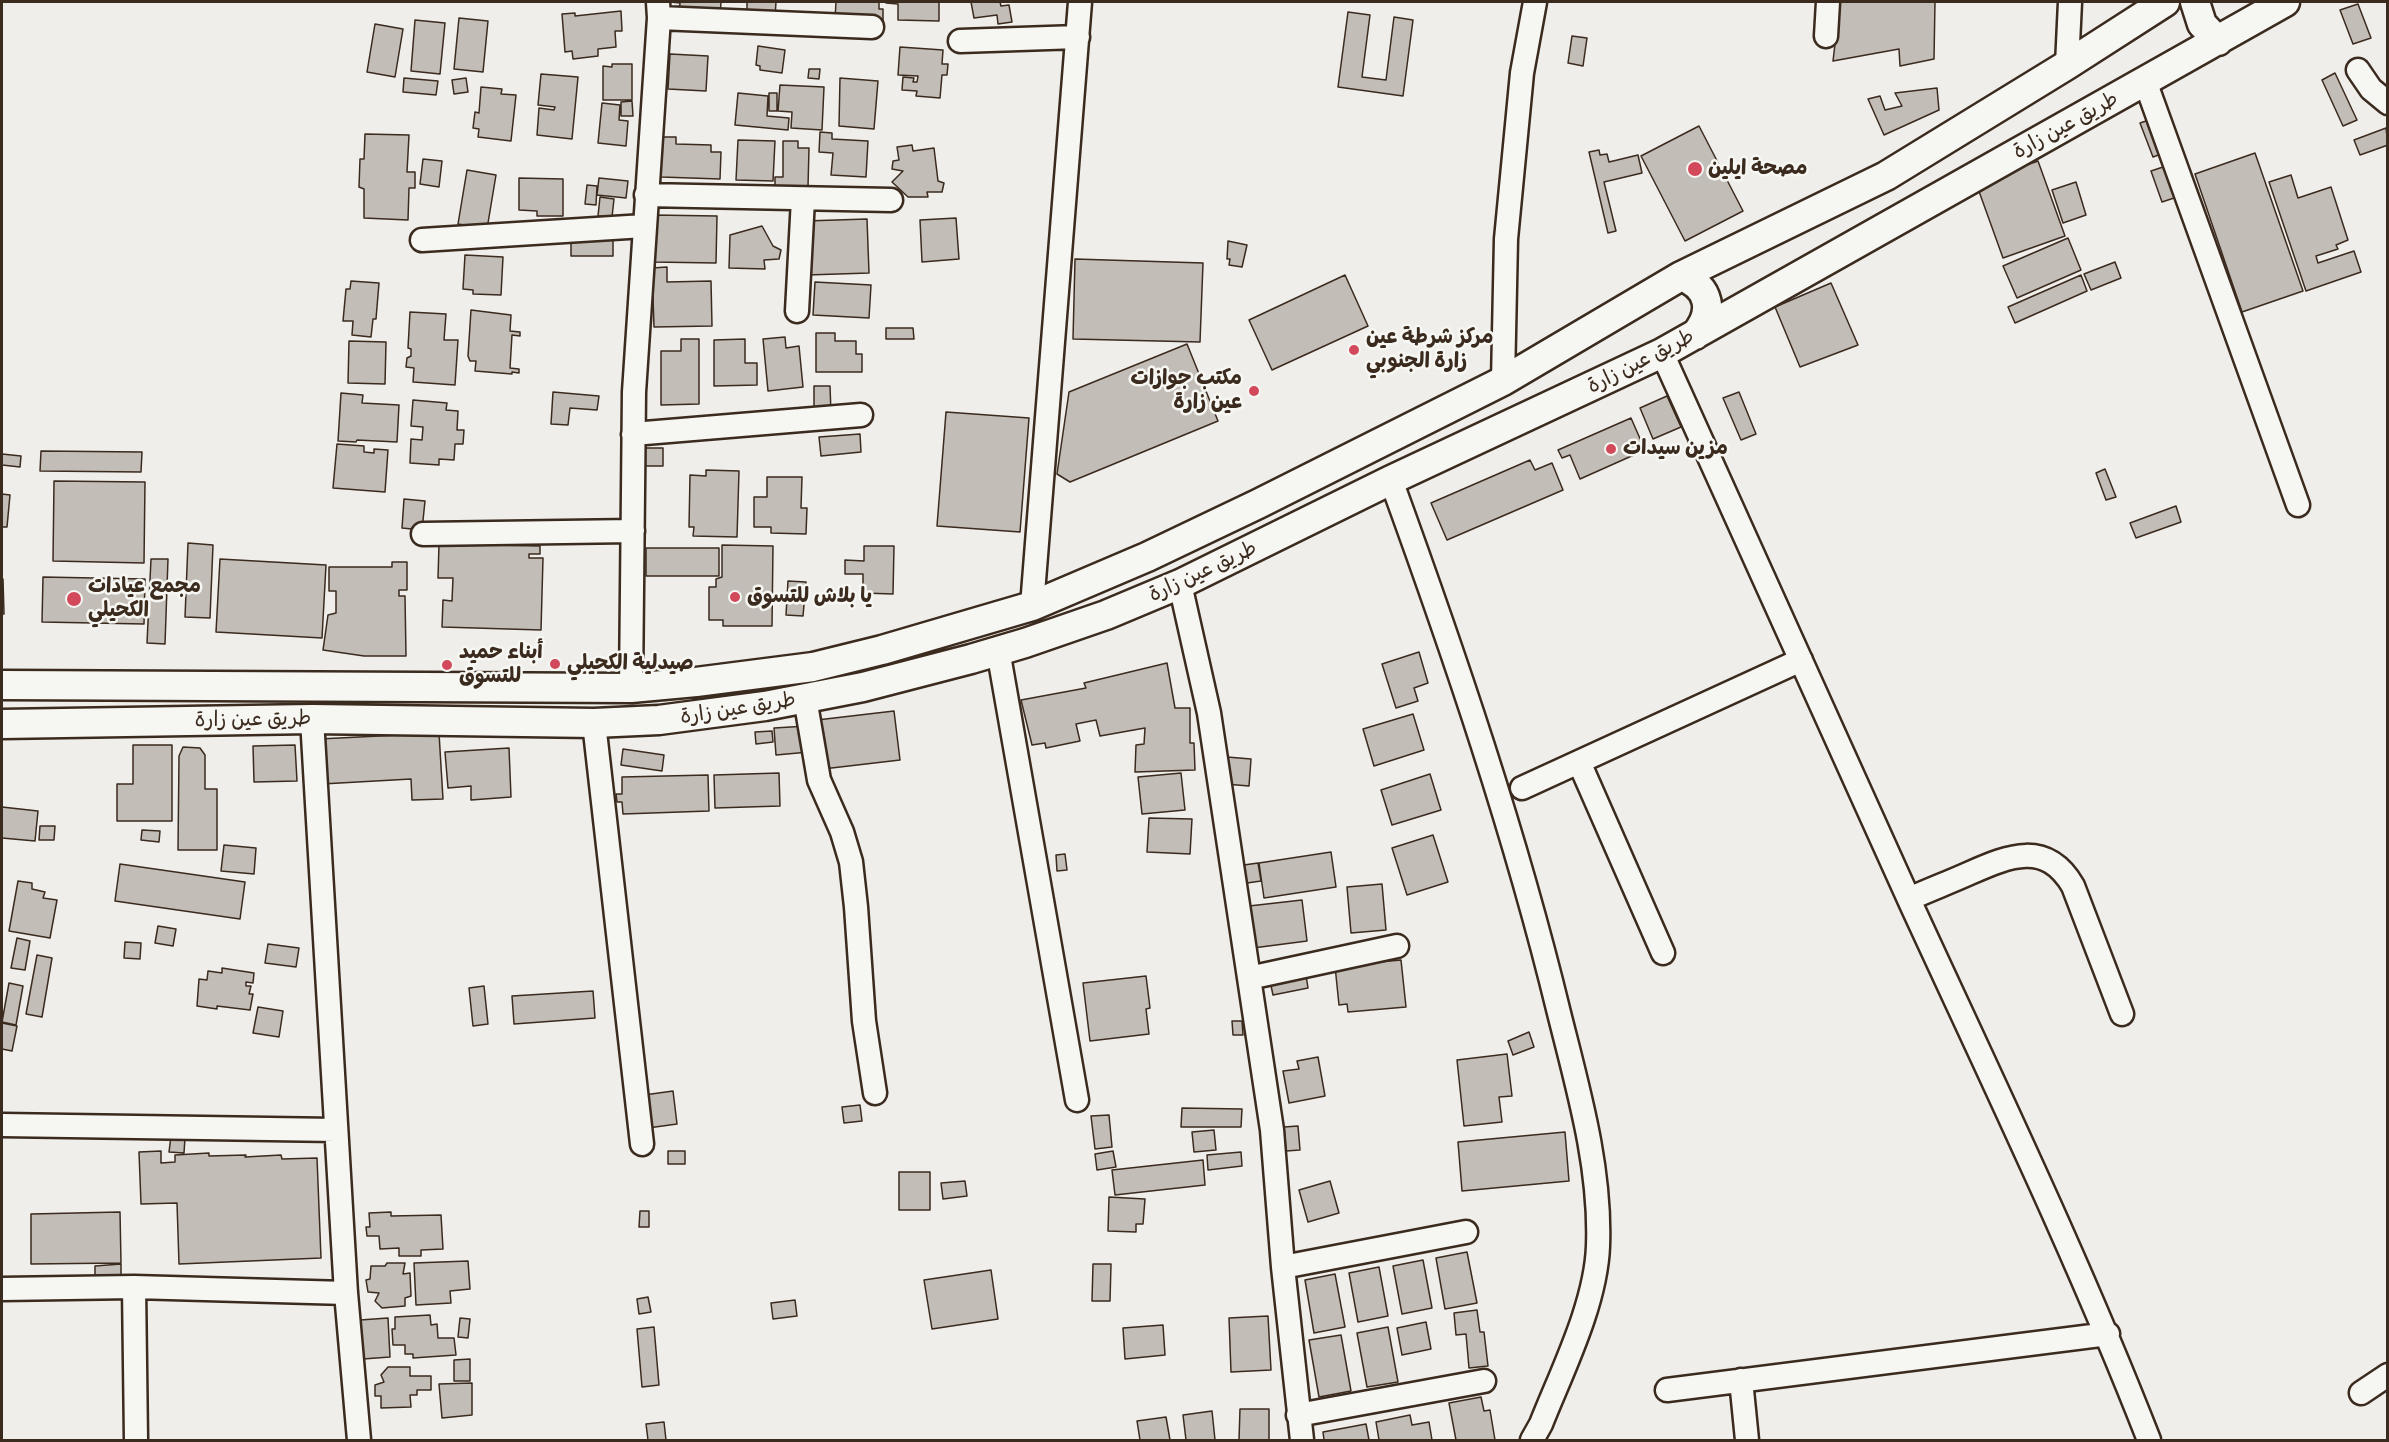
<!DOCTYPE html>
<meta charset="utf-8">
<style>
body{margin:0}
#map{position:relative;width:2389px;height:1442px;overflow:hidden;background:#efeeea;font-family:Pangolin,sans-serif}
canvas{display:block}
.frame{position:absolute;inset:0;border:3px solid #3b2a1e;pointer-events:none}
</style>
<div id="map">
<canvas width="2389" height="1442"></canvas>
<div class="frame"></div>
</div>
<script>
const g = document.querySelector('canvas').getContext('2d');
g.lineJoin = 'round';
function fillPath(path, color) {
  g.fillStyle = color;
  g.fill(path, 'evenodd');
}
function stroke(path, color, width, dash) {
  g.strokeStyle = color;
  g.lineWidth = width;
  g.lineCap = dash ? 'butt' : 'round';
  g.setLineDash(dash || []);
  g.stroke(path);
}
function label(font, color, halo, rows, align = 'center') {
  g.font = font + ' Pangolin,"Playpen Sans Arabic",sans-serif';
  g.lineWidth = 5;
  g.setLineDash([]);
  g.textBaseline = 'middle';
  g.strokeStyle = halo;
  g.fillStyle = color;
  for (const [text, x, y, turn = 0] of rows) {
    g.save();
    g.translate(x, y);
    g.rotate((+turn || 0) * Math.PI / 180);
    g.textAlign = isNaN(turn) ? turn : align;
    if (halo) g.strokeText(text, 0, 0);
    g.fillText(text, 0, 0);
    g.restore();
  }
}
const building = new Path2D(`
 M670 2H721L720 15 679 14 680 3Z
 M747 2H776L775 17 747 16Z
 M836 2H879V9H883V25L835 19Z
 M886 2H939V21L898 20V4L886 3Z
 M971 2H1000L1001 6 1009 5 1012 22 998 24 997 15 974 18Z
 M1840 2H1935L1934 59 1900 66 1899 49 1833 61Z
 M2358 4 2371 38 2353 44 2340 10Z
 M621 11 622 31H615L616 47 598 49V56L573 59 572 51 565 52 562 14 575 13V16Z
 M1348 12 1370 15 1362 77 1386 80 1394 17 1413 20 1403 96 1338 87Z
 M459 18 488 21 483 72 454 69Z
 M415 20 445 23 440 74 411 71Z
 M375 24 403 29 395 77 367 72Z
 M1572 36 1587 38 1583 66 1568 63Z
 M758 46 785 50 782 73 760 70V66L756 65Z
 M900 47 943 50 942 64H948L947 75H942L940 98 916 96 917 91 902 90 903 77 914 78 913 82H917L918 76 898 75Z
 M670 54 708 56 706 91 668 89Z
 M612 64H632V100H603V66L612 67Z
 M809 69H820L819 79 808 78Z
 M2335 73 2357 120 2343 126 2322 80Z
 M541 74 578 77 572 139 537 135 539 108 554 110 555 107 538 105Z
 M404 78 438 81 436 95 403 92Z
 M466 78 468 92 454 94 452 80Z
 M840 78 878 81 874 129 839 126Z
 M780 85 824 87 822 130 791 128 792 112 778 111Z
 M481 87 502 89 501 94 516 95 511 141 478 137 479 129 473 128 475 112 479 113Z
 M1937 88 1939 110 1884 135 1868 99 1880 96 1885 110 1902 106 1895 93Z
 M738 93 768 96 767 116 789 118 788 130 735 125Z
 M769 93H777V111H769Z
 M632 101 633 116H621V102Z
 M602 103 620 105 619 120 628 121 626 146 598 143Z
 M2149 120 2161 154 2153 157 2140 123Z
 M1699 126 1743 211 1685 241 1641 156Z
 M2386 128 2388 145 2360 155 2354 140Z
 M820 132 832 133V139L868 141 866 177 831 175 833 153 819 152Z
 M365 134 409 135 407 172H415V188H409L408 220 364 218V189L359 187 360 159H364Z
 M662 137H676V144L711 145V152H721L720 179 661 177Z
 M738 140 775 141 773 181 736 180Z
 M783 141H798V148H809L808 187H775V177H783Z
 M912 145 913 151 934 148 938 181 944 183 942 192H927L928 197H908L892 182 903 171 892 169 893 161 899 160 897 147Z
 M1599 150 1600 155 1607 154 1609 162 1638 155 1642 173 1604 182 1616 231 1608 233 1589 152Z
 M2255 153 2303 291 2242 312 2195 174Z
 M423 159 442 161 439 187 420 184Z
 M2038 161 2065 236 2003 258 1976 183Z
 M2169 165 2180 196 2162 202 2151 171Z
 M467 170 496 175 487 229 458 224Z
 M2291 175 2298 198 2331 187 2348 240 2336 245 2338 249 2316 256 2318 263 2354 251 2361 272 2306 291 2269 182Z
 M519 178 563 179V216H537V211L519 210Z
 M599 178 628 181 626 198 597 195Z
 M2076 182 2086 215 2063 223 2052 190Z
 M587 185 597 186 596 205 585 204Z
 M600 197 614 199 612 217 598 216Z
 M653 215 717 216 716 263 652 262Z
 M956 218 959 259 922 262 920 220Z
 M867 219 869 273 807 275 805 221Z
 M762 226 773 246 781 250 779 259 764 260 765 269 729 268 730 235Z
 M2068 238 2081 270 2017 298 2003 266Z
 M571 240H613V256H571Z
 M1228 241 1247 245 1242 267 1229 265 1230 259H1227Z
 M465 255 503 257 501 295 473 294V290L463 289Z
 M1075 259 1203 263 1200 342 1073 339Z
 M2115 262 2121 278 2091 290 2084 274Z
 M667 267V282L711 281 712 326 654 327 652 268Z
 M1345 275 1368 326 1272 370 1249 320Z
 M2081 275 2087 291 2015 323 2008 307Z
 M351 281 379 283 376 319H373L371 337 352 335 353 321H343L346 289H350Z
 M815 282 871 285 869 318 813 315Z
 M1831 283 1858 345 1800 367 1775 307Z
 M471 310 511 315 510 331 520 332V336L512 335 510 368 519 369V373L512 372V374L475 371 476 361H470L468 356Z
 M410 312 446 314 444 340H458L455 385 413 382 414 368 406 367 407 358 411 356V349L408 348Z
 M886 328H913L914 339H886Z
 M816 333H835V341H856V354H862V372H816Z
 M785 337 786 348 799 346 803 387 768 391 763 339Z
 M681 339H699V404L661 405V351H681Z
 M745 339V363H757V385L714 386V340Z
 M349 341 386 342 385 384 348 383Z
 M1187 344 1218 421 1070 482 1057 474 1069 392Z
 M814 386H830L831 413H814Z
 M553 392 599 396 597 410 570 408 568 425 551 424Z
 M1739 392 1756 434 1741 440 1723 398Z
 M341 393 363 395 362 403 399 405 397 442 357 440 356 442 338 441Z
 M1667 396 1681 427 1653 439 1640 408Z
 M413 400 447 403 446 410 458 411 457 430H464L463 444H455L454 460 439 459V465L410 463 411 439 422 440 423 427 411 426Z
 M946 412 1029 418 1020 532 937 526Z
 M1631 418 1645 450 1580 479 1570 455 1562 458 1558 450Z
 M860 434 861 452 821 456 819 437Z
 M337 444 364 446V452L374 453V449L388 450 385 492 333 488Z
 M644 448H663V466H644Z
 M41 451 142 452 141 472 40 471Z
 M2 454 21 456 20 467 2 465Z
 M1530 460 1535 470 1552 463 1563 490 1447 540 1431 503Z
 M2105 469 2116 497 2106 500 2096 473Z
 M706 470 739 471 737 537 693 536 694 527H689L690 475 706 476Z
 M767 477H802L801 508H807L806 534 771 533V527H754V497H767Z
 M54 481 145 482 144 563 53 561Z
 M2 494 10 495 7 527H2Z
 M404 499 425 501 422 530 402 528Z
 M2176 506 2181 522 2136 538 2130 523Z
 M188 543 213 545 210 618 185 617Z
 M439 544 540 546V554H529V558H543L541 630 442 627 443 600 452 601 453 578H438Z
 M722 545 773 546 772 626H723V620H709V587H716V579L722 577Z
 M864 546H894L893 594 863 593V574H845V560L864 561Z
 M646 548H719V576H646Z
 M151 559H168L165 644 147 643Z
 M220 559 326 565 322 638 216 632Z
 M392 562H407V590H399V596H405L406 656H364L323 650 328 615 336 613V591H329V567H392Z
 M43 577 145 579 144 624 42 622Z
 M2 579H3L4 614H2Z
 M788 581 806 582 803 616 786 615Z
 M1419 652 1428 683 1414 688 1418 701 1396 708 1382 664Z
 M1167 663 1175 708H1190V743H1194L1195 770 1135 772 1136 745 1144 744 1145 728 1100 736 1096 720 1076 724 1080 741 1046 748 1045 743 1032 745 1021 700 1086 688 1084 683Z
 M894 711 900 760 823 769 817 720Z
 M1413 714 1424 750 1374 766 1363 729Z
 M807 726 809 752 776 755 774 728Z
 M772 731 773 742 756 744 755 732Z
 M439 733 443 799 412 800 411 779 322 784 319 739Z
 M133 745H172V821H117V784H133Z
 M295 745 297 781 254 782 253 746Z
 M183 747 200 748 205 755V789H217V850H178L179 756Z
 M509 748 511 797 471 800V786L448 788 445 752Z
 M623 749 664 755 662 771 621 765Z
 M1227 757 1251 759 1249 786 1225 784Z
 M779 773 780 806 715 808 714 775Z
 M1181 773 1185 810 1142 814 1138 777Z
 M1430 774 1441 810 1392 825 1381 790Z
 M708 775 709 811 623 814 622 802H617L616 794H622V777Z
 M2 807 38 811 35 841 2 838Z
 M1149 818 1192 819 1190 854 1147 852Z
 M40 826H55L54 840H39Z
 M142 830 160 831 159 842 141 840Z
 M1433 835 1448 882 1407 895 1392 848Z
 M224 845 256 848 254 874 221 871Z
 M1331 852 1336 887 1264 898 1259 863Z
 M1065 854 1067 870 1057 871 1056 855Z
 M1258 863 1261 881 1240 884 1237 866Z
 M120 864 245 882 240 919 115 901Z
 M18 881 32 883V889L45 892 43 898 57 900 50 938 9 931Z
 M1382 884 1386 930 1351 933 1347 887Z
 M1302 900 1307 941 1253 948 1249 906Z
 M158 926 176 929 173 946 155 943Z
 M17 938 30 941 25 970 11 968Z
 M125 942 141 943 140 959 124 958Z
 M268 944 299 948 296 967 265 963Z
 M37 955 52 958 42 1017 26 1014Z
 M1401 960 1406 1007 1348 1012 1347 1004 1339 1005 1335 966Z
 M222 968 254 973 253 983 246 982V986H251L249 994H253L250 1010 217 1006V1009L197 1006 199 979 207 980 208 971 222 973Z
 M1306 975 1308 988 1273 995 1270 981Z
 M1146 976 1150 1008 1146 1009 1149 1034 1090 1041 1083 983Z
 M9 983 23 986 16 1025 2 1022Z
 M484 986 488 1024 473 1026 469 988Z
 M593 991 595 1018 514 1024 512 996Z
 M258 1007 283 1011 279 1037 253 1033Z
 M1232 1021H1242L1243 1035H1233Z
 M2 1023 17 1026 12 1051 2 1049Z
 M1529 1032 1534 1047 1513 1055 1508 1041Z
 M1507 1054 1512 1096 1499 1097 1502 1122 1464 1126 1457 1060Z
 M1318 1057 1325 1096 1289 1103 1283 1071 1299 1069 1297 1061Z
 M673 1091 677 1124 648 1128 644 1095Z
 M860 1105 862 1121 844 1123 842 1107Z
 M1182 1108 1242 1109 1241 1127H1181Z
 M1109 1115 1112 1147 1095 1149 1091 1116Z
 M1298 1126 1300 1150 1286 1151 1284 1127Z
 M1214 1130 1216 1150 1194 1152 1192 1132Z
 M1565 1132 1569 1181 1462 1191 1458 1142Z
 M171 1136 185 1138 184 1153 169 1152Z
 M161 1151V1163L175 1162V1155L209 1153V1156L246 1155 245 1157 281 1155 282 1159 317 1158 321 1258 179 1264 177 1203 141 1204 139 1152Z
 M668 1151H685V1164H668Z
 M1113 1151 1116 1167 1097 1170 1095 1154Z
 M1241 1152 1242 1166 1208 1170 1207 1155Z
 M1203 1160 1205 1185 1115 1195 1112 1170Z
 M899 1172H930V1210H899Z
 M965 1181 967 1196 943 1199 941 1183Z
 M1330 1181 1339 1213 1308 1222 1299 1190Z
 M1109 1197 1145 1199 1143 1224H1136V1232L1108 1231Z
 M640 1211H649V1227H639Z
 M120 1212 121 1263 31 1264V1214Z
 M391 1212V1216L441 1215 443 1249 421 1250V1256H399V1248L380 1249 379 1236H367L366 1227H370L369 1213Z
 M1467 1252 1477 1303 1445 1309 1436 1258Z
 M1423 1260 1432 1308 1402 1314 1393 1266Z
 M468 1261 470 1289 450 1291 451 1303 416 1305 414 1263Z
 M387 1263H405L403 1274 410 1273 411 1296 405 1298V1306L382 1308 375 1301 379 1293 368 1292 366 1280 370 1279 371 1266H385Z
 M121 1264V1278L95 1279V1266Z
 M1093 1264H1111L1110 1301H1092Z
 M1379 1267 1388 1316 1358 1322 1349 1273Z
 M991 1270 998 1319 932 1329 924 1280Z
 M1335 1274 1345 1327 1314 1333 1305 1280Z
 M648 1297 651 1312 639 1314 637 1299Z
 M795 1300 797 1316 773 1319 771 1303Z
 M1477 1310 1480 1332H1484L1488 1366 1469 1368 1466 1334 1456 1335 1454 1313Z
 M430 1315 431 1325 437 1324 438 1338H454L456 1355 413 1358V1354H405V1345H393L392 1329H395V1317Z
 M1268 1316 1271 1370 1231 1372 1229 1318Z
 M388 1318 390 1357 363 1359 360 1320Z
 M460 1318 470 1319 468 1338 458 1337Z
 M1426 1322 1431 1349 1402 1355 1397 1328Z
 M1163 1325 1165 1355 1125 1359 1123 1328Z
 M654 1327 659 1385 642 1387 637 1329Z
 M1388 1327 1398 1382 1367 1387 1357 1333Z
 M1341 1335 1351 1391 1319 1397 1309 1340Z
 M470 1359V1381H454V1360Z
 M388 1367H410V1376H431V1390H417V1395H410L411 1407 381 1408V1396H375V1385L384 1382 381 1375Z
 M472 1383V1415L442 1418 439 1384Z
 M1481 1397 1484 1411 1490 1410 1495 1440H1456L1449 1403Z
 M1240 1409H1269V1440H1239Z
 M1212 1411 1215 1440H1186L1183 1415Z
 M1410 1415 1412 1425 1429 1422 1432 1440H1379L1376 1422Z
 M1166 1417 1170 1440H1140L1137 1421Z
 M664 1422 666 1440H648L646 1424Z
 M1366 1424 1369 1440H1324L1323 1432Z`);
const minor = new Path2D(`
 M659 18 872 27
 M1826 36 1828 2
 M960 41 1078 37
 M2067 65 2070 2
 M2358 70 2371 89 2388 103
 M2145 81 2298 505
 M646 195 891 200
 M422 240 644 226
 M797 311 803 199
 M1662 353C1745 537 1827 721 1911 904 1993 1082 2078 1258 2149 1440
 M1503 381 1506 239 1522 73 1535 2
 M633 434 861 415
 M1391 480C1455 656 1515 832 1559 1013 1578 1089 1601 1167 1598 1246 1596 1304 1562 1371 1541 1424L1532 1440
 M423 534 633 531
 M1180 584 1209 713 1272 1130 1283 1267 1302 1440
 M1032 606 1080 2
 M998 650 1077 1100
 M631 688 634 392 659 18 658 2
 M805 698 819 780 842 832 851 862 856 907 864 1021 875 1093
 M312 719 346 1293 359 1440
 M594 723 642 1144
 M1579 762 1663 953
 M1522 788 1801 660
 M1909 899C1929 890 1950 882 1970 873 2009 856 2046 840 2073 886L2122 1014
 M1249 978 1397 946
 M2 1125 336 1130
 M1283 1267 1466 1232
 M134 1287 136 1440
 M2 1289 134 1287 346 1293
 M1741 1380 1747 1440
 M1667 1390 2108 1334
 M2361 1393 2388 1375
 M1298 1415 1484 1381`);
const major = new Path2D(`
 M2195 2 2202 24 2218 41
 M1681 276C1710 287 1715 312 1695 335
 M2 685 631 688 696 682 813 667 882 650 1032 606 1147 557 1258 504 1503 381 1681 276 1886 176 2067 65 2165 2
 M2 724 312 719 594 723 659 720 765 706 863 687 971 659 1025 643 1106 615 1180 584 1391 480 1662 353 2285 2`);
const markers = [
 [1695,169,8,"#d1495b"],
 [1354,350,6,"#d1495b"],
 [1254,391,6,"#d1495b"],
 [1611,449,6,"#d1495b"],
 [735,597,6,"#d1495b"],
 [74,599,8,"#d1495b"],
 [555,664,6,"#d1495b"],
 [447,665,6,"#d1495b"]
];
const streetNames = [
 ["طريق عين زارة",2066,126,-29],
 ["طريق عين زارة",1641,362,-27],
 ["طريق عين زارة",1203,572,-25],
 ["طريق عين زارة",738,709,-9],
 ["طريق عين زارة",253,720,-1]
];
const poiNames = [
 ["مصحة ايلين",1708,169],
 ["مركز شرطة عين",1366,338],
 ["زارة الجنوبي",1366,362],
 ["مكتب جوازات",1242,379,"right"],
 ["عين زارة",1242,403,"right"],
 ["مزين سيدات",1623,449],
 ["مجمع عيادات",88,587],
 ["الكحيلي",88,611],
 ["يا بلاش للتسوق",747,597],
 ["أبناء حميد",459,653],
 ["للتسوق",459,677],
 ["صيدلية الكحيلي",567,664]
];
fillPath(building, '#c2bdb7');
stroke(building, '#3b2a1e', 1.5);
stroke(minor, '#3b2a1e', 27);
stroke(major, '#3b2a1e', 33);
stroke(minor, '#f6f6f2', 22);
stroke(major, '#f6f6f2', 28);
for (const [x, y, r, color] of markers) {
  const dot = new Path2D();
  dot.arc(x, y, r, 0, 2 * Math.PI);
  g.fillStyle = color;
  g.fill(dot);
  stroke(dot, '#f6f6f2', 2);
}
label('21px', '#3b2a1e', '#f6f6f2', streetNames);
label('bold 21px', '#3b2a1e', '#f6f6f2', poiNames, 'left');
</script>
